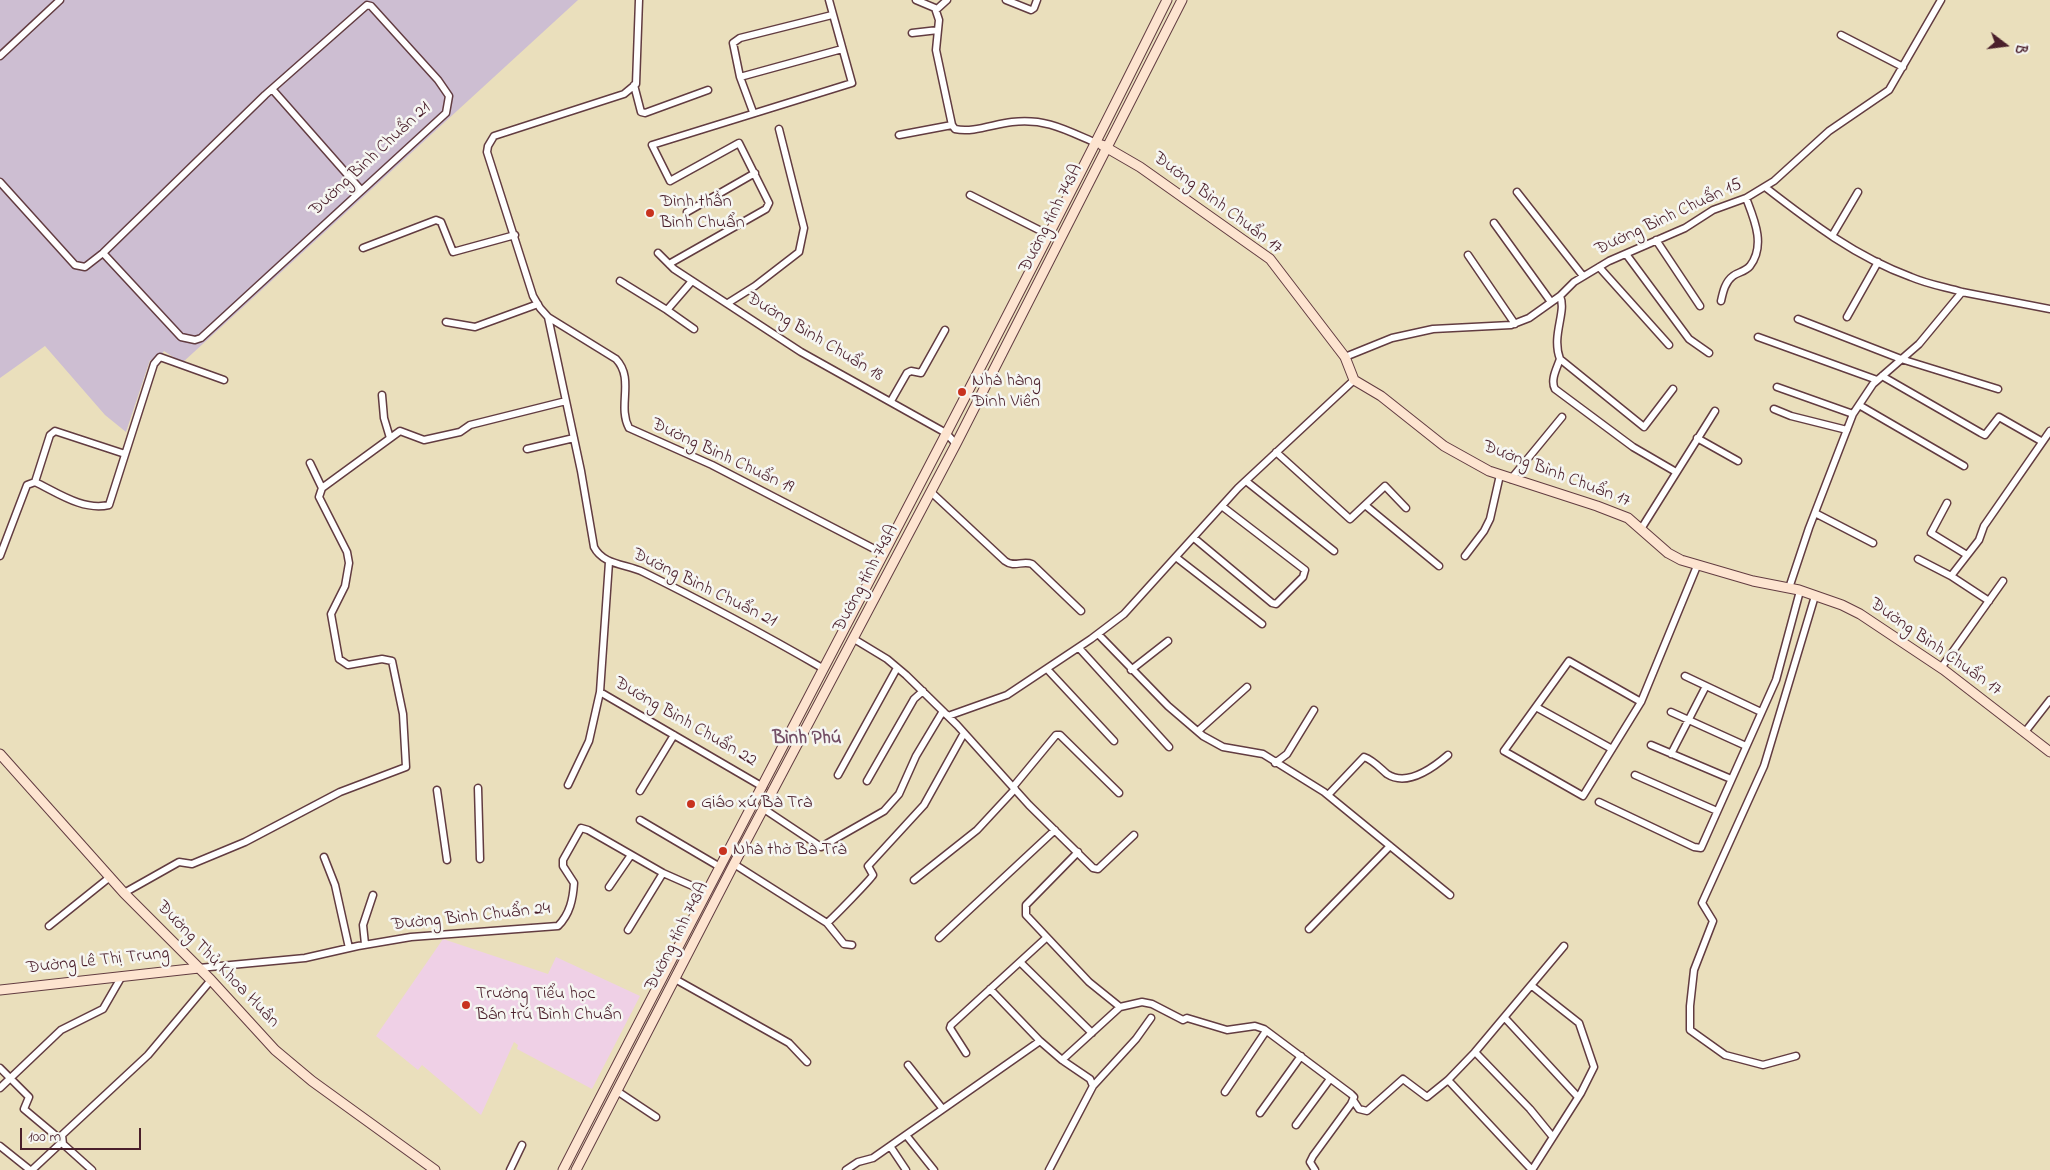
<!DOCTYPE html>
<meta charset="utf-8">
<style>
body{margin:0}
#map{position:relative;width:2050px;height:1170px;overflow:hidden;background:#eadfbc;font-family:"Indie Flower",sans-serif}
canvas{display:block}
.north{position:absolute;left:1980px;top:20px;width:50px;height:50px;-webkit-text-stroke:4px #f6f6f2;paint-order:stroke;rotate:105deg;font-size:14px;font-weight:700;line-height:20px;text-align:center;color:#4a1f2b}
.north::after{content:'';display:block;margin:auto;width:18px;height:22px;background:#4a1f2b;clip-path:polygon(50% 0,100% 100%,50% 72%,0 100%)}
.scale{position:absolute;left:20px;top:1128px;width:121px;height:22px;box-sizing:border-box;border:2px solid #4a1f2b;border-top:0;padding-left:6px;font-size:15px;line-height:18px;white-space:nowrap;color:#4a1f2b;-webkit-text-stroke:4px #f6f6f2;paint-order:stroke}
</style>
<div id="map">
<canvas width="2050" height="1170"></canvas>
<div class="north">B</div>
<div class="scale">100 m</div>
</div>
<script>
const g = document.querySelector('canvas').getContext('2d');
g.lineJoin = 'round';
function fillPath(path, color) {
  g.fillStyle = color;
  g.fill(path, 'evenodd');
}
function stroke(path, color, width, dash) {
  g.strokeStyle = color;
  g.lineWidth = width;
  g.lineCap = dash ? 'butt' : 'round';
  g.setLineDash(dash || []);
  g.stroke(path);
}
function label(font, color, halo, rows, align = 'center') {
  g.font = font + ' "Indie Flower",sans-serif';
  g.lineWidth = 5;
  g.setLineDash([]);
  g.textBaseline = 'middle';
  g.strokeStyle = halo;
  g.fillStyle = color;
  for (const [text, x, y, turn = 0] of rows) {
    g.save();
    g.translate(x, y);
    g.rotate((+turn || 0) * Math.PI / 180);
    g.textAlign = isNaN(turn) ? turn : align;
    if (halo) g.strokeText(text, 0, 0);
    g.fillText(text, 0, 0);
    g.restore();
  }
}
const built = new Path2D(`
 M443 939 548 974 556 957 640 996 592 1089 517 1049 518 1045 514 1042 481 1115 422 1065 418 1070 376 1036Z`);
const industrial = new Path2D(`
 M0 0H578L182 363 164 351 156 363 150 360 126 432 105 415 45 346 0 378Z`);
const street = new Path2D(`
 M639 0 636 84 624 94 494 136 488 146 487 152 533 296 540 308 548 317 616 359C635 379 617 406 629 428L712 465 884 554
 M916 0 935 8 939 20 936 50 952 125 955 129C973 133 994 124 1012 122 1046 118 1066 130 1096 143
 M1006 0 1031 10 1034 8 1037 0
 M936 10 947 0
 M912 33 938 30
 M1841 35 1903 67
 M0 56 60 0
 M740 77 842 49
 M634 85 641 112 645 113 708 90
 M272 89 361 190
 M753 112 740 77 733 43 740 38 832 15
 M899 135 952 125
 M0 182 75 265 85 267 103 253 265 95 367 5 371 6 438 80 449 96 446 113 201 338 195 340 181 337 103 253
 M1765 187C1810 222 1856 257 1911 277 1927 284 1945 287 1962 292
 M1517 192 1583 276
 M970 195 1049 235
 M687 212 755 173
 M1494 223 1551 302
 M1832 236 1858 192
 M1656 240 1700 306
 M363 248 436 220 441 222 453 252 515 235
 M658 253 674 269 801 352 946 433 956 444
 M1626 254 1689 339 1709 353
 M1468 255 1515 324
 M669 264 766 209 769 203 739 143 670 181 652 145 852 83 829 0
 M1599 267 1669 345
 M620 281 667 310
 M692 281 667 310 694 329
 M1560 296C1567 312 1551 335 1560 359L1644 427 1673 389
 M1721 301C1723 292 1725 282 1733 276 1738 272 1745 272 1750 266 1766 245 1754 219 1746 198
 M728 303 755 286 799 252 804 228 779 129
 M548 317 581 471 594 547C603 565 626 564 643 572 704 602 765 635 824 669
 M1847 317 1878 262
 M1798 319 1901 359 1998 389
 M446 322 475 327 538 304
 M1758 337 1877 380
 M1345 357 1392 338 1433 329 1511 325 1529 318 1560 296 1574 282 1609 261 1685 228 1713 210 1746 198 1774 181 1829 131 1889 90 1941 0
 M1560 359C1557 368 1550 380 1555 389L1633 447 1676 472
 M1882 376 1981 433 1985 435 1999 417 2041 441
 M1777 387 1853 414
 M382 395 384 418 390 438
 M891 401 907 373 911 371 921 373 945 330
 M1859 405 1964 466
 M1774 409 1791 416 1847 430
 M1697 438 1738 461
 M527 449 574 438
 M1276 452 1350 519 1385 486 1406 508
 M310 463 322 488
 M1511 479 1562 417
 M1246 481 1334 551
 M35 482 50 435 55 431 125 454
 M931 492 1005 561C1014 568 1023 560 1032 564L1081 611
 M1947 503 1931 533 1967 555
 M1365 505 1439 566
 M1815 513 1873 543
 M1641 529 1715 411
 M1194 538 1272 603 1276 604 1303 577 1305 570 1223 507
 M0 556 27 485 35 482C58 493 83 511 109 505L154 364 160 357 224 380
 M1465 556 1484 531 1490 519 1500 475
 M1177 558 1262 624
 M1918 559 1951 576 1989 601
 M609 562 600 692 763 787
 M1951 576 1979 540 1984 526 2050 431
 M1789 588 1809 528 1853 414 1873 384 1919 344 1962 292 2050 309
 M1098 634 1168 706 1203 736 1223 747 1263 754 1324 792 1450 895
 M854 639 887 659 906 675 957 725 1029 805 1093 868 1098 869 1134 835
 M1079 648 1169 747
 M1941 668 2003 581
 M1047 669 1114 741
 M1131 670 1168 641
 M1685 676 1761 712
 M1641 702 1569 661 1504 751 1583 796 1641 702 1697 566
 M1536 707 1612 749
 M1671 712 1746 746
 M948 716 1007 695 1091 639 1124 614 1238 488 1354 380
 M1198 731 1247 687
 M2025 732 2050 700
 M1651 745 1731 779
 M1671 754 1706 686
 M1275 763 1287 754 1314 710
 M838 775 897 668
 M1635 775 1717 811
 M867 781 914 699 923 691
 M568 785 589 741 600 692
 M1013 787 1056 735H1060L1119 793
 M478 788 480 859
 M437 790 447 860
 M640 791 674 735
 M1328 795 1364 757C1373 760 1380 768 1387 774 1407 787 1433 768 1448 755
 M1599 802 1694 847 1701 848 1776 680 1800 591
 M764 809 821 847 884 811 899 794 916 756 943 711
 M640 820 720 867
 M1078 852 1026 905V915L1089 982 1120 1007 1142 1002 1152 1004 1183 1020 1187 1018 1227 1030 1255 1026 1264 1029 1351 1094 1354 1097 1351 1104 1313 1156 1310 1162 1315 1170
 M324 857 335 885 349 948
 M734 864 827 923C833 918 871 879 873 875L868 866 924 805 964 733
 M914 880 977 830 1015 789
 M609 887 631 855
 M124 893 179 862 192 864 245 842 340 792 406 767 403 714 392 661 382 659 348 665 339 659 331 614 345 586 349 563 347 552 319 497 322 488 400 431 424 440 460 432 470 425 566 401
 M827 923 844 944 852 945
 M49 926 110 877
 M1309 929 1390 846
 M628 930 663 873
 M939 938 1055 830
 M365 944 363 925 373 895
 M1020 962 1092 1033
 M199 968 305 958 358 946 411 937 558 926C570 914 573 899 574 883L563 866V860L581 828 588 830 663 873 706 892
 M675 979 789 1043 807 1062
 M990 989 1040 1041
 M1505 1018 1578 1097
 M1475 1052 1564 946
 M966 1053 950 1028 951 1025 1046 938
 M1796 1056 1763 1065 1725 1055 1690 1030V1006L1694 970 1713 921 1702 903 1764 766 1815 596
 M908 1065 942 1108
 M0 1068 29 1097 24 1109 61 1140
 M1448 1080 1532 1170
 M1093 1086 1136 1039 1151 1018
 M0 1088 61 1030 103 1009 122 976
 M617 1091 656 1117
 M1225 1092 1266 1031
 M1353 1100 1359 1109 1367 1111 1403 1079 1427 1097 1448 1080 1475 1052 1530 1109 1552 1136
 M1260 1113 1301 1056
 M1296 1125 1330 1079
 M906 1135 934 1170
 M0 1146 30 1170
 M890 1146 906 1170
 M32 1170 62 1142
 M92 1170 63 1144 62 1135 148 1055 211 980
 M510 1170 522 1145
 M846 1170 858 1162 873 1158 1040 1041 1062 1060 1120 1007
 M1049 1170 1093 1086 1090 1079 1062 1060
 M1532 1170 1581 1093 1594 1067 1579 1023 1532 986`);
const secondary = new Path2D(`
 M1102 145 1140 167 1270 259 1345 357 1354 380 1381 396 1444 446 1489 471 1597 506 1628 518 1668 553 1681 560 1753 581 1799 590 1842 605 1860 614 1944 670 2050 752
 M0 754 124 893 211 980 275 1050 312 1081 435 1170
 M0 990 199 968
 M563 1170C763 779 972 393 1167 0
 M576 1170 734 864 956 444 1182 0`);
const markers = [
 [650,213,5,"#c8321e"],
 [962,392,5,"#c8321e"],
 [691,804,5,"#c8321e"],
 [723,851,5,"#c8321e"],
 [466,1005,5,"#c8321e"]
];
const streetNames = [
 ["Đường Bình Chuẩn 21",371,160,-43],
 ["Đường Bình Chuẩn 17",1217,204,37],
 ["Đường Bình Chuẩn 15",1669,218,-25],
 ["Đường tỉnh 743A",1052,219,-63],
 ["Đường Bình Chuẩn 18",814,338,31],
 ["Đường Bình Chuẩn 19",722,457,25],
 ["Đường Bình Chuẩn 17",1556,475,21],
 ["Đường tỉnh 743A",867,579,-62],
 ["Đường Bình Chuẩn 21",704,589,26],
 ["Đường Bình Chuẩn 17",1935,648,35],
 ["Đường Bình Chuẩn 22",685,723,30],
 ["Đường Bình Chuẩn 24",471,918,-6],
 ["Đường tỉnh 743A",678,937,-63],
 ["Đường Lê Thị Trung",98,962,-6],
 ["Đường Thủ Khoa Huân",217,965,46]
];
const poiNames = [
 ["Đình thần",660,203],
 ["Bình Chuẩn",660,224],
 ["Nhà hàng",972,382],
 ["Đình Viên",972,403],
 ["Giáo xứ Bà Trà",701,804],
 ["Nhà thờ Bà Trà",733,851],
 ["Trường Tiểu học",476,995],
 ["Bán trú Bình Chuẩn",476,1016]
];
const neighbourhoodNames = [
 ["Bình Phú",807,740]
];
fillPath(built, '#efd0e6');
fillPath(industrial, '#cdbed2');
stroke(street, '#623c41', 9);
stroke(secondary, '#623c41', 11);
stroke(street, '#fff', 6);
stroke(secondary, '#fde4d0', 9);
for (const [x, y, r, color] of markers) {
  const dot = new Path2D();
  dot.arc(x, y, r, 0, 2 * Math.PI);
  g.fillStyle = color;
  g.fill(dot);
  stroke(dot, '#f6f6f2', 2);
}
label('18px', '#4a1f2b', '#f6f6f2', streetNames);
label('18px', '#4a1f2b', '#f6f6f2', poiNames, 'left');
label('bold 19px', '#744f66', '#f6f6f2', neighbourhoodNames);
</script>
